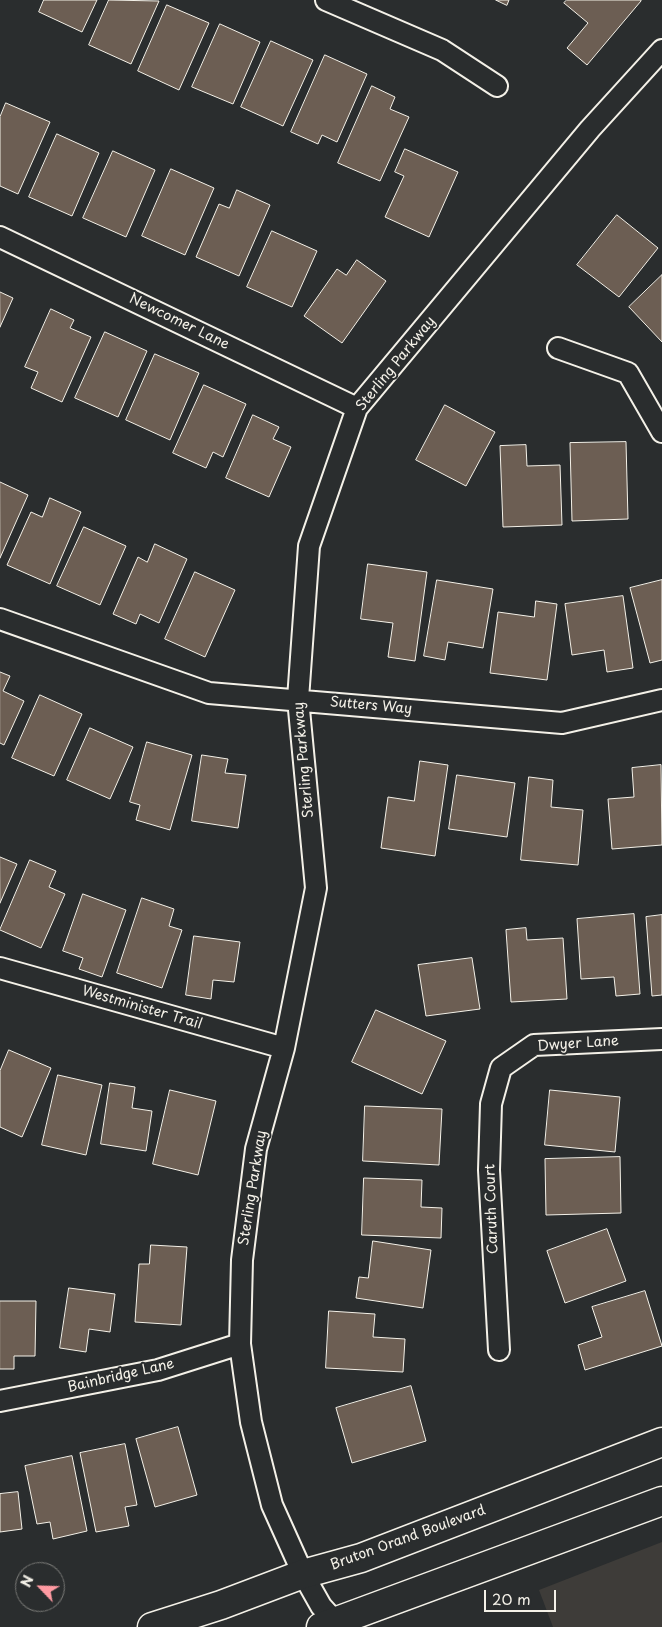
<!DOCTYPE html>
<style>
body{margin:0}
#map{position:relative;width:662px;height:1627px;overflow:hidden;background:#2a2d2e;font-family:"Playpen Sans",sans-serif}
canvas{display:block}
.north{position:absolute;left:15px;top:1562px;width:50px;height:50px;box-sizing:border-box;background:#2a2d2e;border:1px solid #7b7b78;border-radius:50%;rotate:294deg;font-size:14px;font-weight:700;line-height:20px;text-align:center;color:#f4f1e8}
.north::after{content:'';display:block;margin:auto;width:18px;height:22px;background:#ff9aa2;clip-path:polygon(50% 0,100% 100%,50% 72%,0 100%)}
.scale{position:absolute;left:484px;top:1590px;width:72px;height:22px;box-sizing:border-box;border:2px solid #f4f1e8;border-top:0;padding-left:6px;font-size:15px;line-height:18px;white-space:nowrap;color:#f4f1e8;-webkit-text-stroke:4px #2a2d2e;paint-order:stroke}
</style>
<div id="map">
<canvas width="662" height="1627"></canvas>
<div class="north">N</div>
<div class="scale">20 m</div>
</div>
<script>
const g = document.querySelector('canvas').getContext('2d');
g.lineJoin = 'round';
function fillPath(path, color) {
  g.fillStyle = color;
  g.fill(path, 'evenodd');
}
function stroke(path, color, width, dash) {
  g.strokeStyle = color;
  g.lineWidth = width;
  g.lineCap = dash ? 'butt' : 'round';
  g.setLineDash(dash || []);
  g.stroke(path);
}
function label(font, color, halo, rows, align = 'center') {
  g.font = font + ' "Playpen Sans",sans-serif';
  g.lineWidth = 4;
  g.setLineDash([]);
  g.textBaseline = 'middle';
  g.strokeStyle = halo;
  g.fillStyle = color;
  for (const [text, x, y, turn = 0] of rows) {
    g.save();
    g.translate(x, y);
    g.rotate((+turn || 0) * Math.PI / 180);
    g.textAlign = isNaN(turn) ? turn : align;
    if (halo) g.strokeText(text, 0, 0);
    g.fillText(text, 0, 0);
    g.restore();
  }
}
const built = new Path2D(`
 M662 1542V1627H553L539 1590Z`);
const building = new Path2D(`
 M44 0H97L82 32 39 12Z
 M109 0 159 1 131 64 89 45Z
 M496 0H509L507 5Z
 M567 0H641V1L587 65 567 48 588 23 564 3Z
 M167 5 209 23 179 90 138 71Z
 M220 24 260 42 233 104 192 87Z
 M271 41 313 60 283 126 241 107Z
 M325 55 367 74 337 142 322 135 318 144 291 132Z
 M372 86 395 97 390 109 409 117 380 181 338 163Z
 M6 103 50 122 18 194 0 186V117Z
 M57 134 99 153 72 216 29 197Z
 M405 149 458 172 429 237 385 217 404 176 395 172Z
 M113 151 155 170 126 237 83 218Z
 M171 169 214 188 185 255 142 236Z
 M237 190 270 205 239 276 196 257 219 204 229 208Z
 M617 215 658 248 619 297 577 265Z
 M272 231 317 251 292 307 247 287Z
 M357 260 386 281 342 343 304 316 337 269 346 275Z
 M662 275V342L629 307Z
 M0 292 13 298 0 327Z
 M51 309 74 320 70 328 91 337 62 402 31 388 38 372 25 367Z
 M105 332 147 351 118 417 75 398Z
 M155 354 199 373 170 440 126 420Z
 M204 385 246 404 223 457 213 452 206 468 173 453Z
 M445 405 495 432 466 486 416 460Z
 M253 415 279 427 273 439 291 447 269 497 226 478Z
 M626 442 628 519 572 521 570 443Z
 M526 445 527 466 560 465 562 525 503 527 500 446Z
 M0 482 28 495 0 558Z
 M50 498 81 512 50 584 7 565 31 512 42 517Z
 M84 527 126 546 100 605 57 586Z
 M155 544 187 559 159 623 140 614 136 624 113 614 138 557 147 562Z
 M368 564 427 572 415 661 388 657 393 623 361 619Z
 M195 572 235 590 205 657 165 639Z
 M437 580 493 589 483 648 448 642 445 660 424 656Z
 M662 580V660L650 663 630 588Z
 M623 596 633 668 607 672 604 650 572 655 565 604Z
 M536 601 557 604 547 680 490 673 498 612 534 617Z
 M0 672 10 676 3 691 24 701 4 745 0 743Z
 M40 695 82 714 54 776 12 758Z
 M90 728 133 747 110 799 67 780Z
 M147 742 192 755 170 830 136 820 140 805 130 802Z
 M202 755 228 759 225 773 246 775 238 828 192 821Z
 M420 761 448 765 435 856 381 848 388 797 414 801Z
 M661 765 662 845 612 849 608 799 634 797 632 768Z
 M457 775 515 783 507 837 449 829Z
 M529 777 553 780 551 807 583 810 578 865 521 860Z
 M0 857 17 864 0 903Z
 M30 860 56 871 49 887 65 894 41 948 0 930Z
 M83 894 126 910 102 977 79 969 83 958 63 951Z
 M142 898 174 909 169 926 182 930 162 988 117 973Z
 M634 914 640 994 616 996 614 977 581 979 577 919Z
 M662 915V995L652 996 646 917Z
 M526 928 527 940 563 938 567 999 511 1002 506 930Z
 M194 936 240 942 234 982 213 980 211 999 186 995Z
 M472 958 480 1009 426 1016 418 965Z
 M376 1010 446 1041 422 1094 352 1062Z
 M9 1050 51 1068 22 1137 0 1127V1071Z
 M58 1075 102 1085 86 1155 42 1145Z
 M110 1083 135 1087 132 1108 152 1111 146 1151 101 1144Z
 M170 1090 216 1101 198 1175 153 1164Z
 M550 1090 620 1097 615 1152 545 1145Z
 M365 1106 442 1109 439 1165 363 1161Z
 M620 1157 621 1213 546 1215 545 1159Z
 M364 1178 422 1180 421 1207 442 1208 441 1238 362 1235Z
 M607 1229 626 1281 565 1303 547 1251Z
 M373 1241 431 1250 423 1308 356 1298 359 1277 368 1278Z
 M151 1245 187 1247 181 1325 135 1322 139 1264H149Z
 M69 1288 115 1294 110 1332 89 1329 86 1352 60 1348Z
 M645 1291 662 1346 585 1370 578 1345 602 1337 592 1307Z
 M0 1301H36L35 1356H14V1369H0Z
 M329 1311 375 1314 373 1337 405 1339 403 1372 326 1368Z
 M411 1386 426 1441 352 1463 336 1408Z
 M178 1427 197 1495 155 1507 136 1439Z
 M125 1444 137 1505 125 1507 129 1526 96 1532 80 1453Z
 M72 1456 87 1531 53 1539 50 1522 37 1524 25 1466Z
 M18 1492 22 1529 0 1532V1494Z`);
const street = new Path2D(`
 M326 0 442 50 497 86
 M0 237 357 408
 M558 348 628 373 662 432
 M0 619 209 693 562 723 662 700
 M0 968 284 1048
 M499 1350 489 1170 491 1104 501 1068 534 1045 662 1039
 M0 1401 158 1370 240 1344
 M340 1627 321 1606 303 1574 272 1505 251 1422 240 1344 242 1260 256 1149 284 1048 316 888 298 699 309 546 357 408 590 129 662 50`);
const secondary = new Path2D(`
 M152 1627 221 1605 303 1574 361 1558 662 1442
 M321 1627 662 1501`);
const streetNames = [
 ["Newcomer Lane",179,322,26],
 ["Sterling Parkway",396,364,-51],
 ["Sutters Way",371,706,5],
 ["Sterling Parkway",304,760,-95],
 ["Westminister Trail",142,1008,16],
 ["Dwyer Lane",578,1044,-4],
 ["Sterling Parkway",253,1188,-81],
 ["Caruth Court",492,1209,-92],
 ["Bainbridge Lane",121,1376,-13],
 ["Bruton Orand Boulevard",408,1538,-20]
];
fillPath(built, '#3e3c39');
fillPath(building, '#6c5e53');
stroke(building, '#f4f1e8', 1);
stroke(street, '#f4f1e8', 24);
stroke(secondary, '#f4f1e8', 31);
stroke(street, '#2a2d2e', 20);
stroke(secondary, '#2a2d2e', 28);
label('14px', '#f4f1e8', '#2a2d2e', streetNames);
</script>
